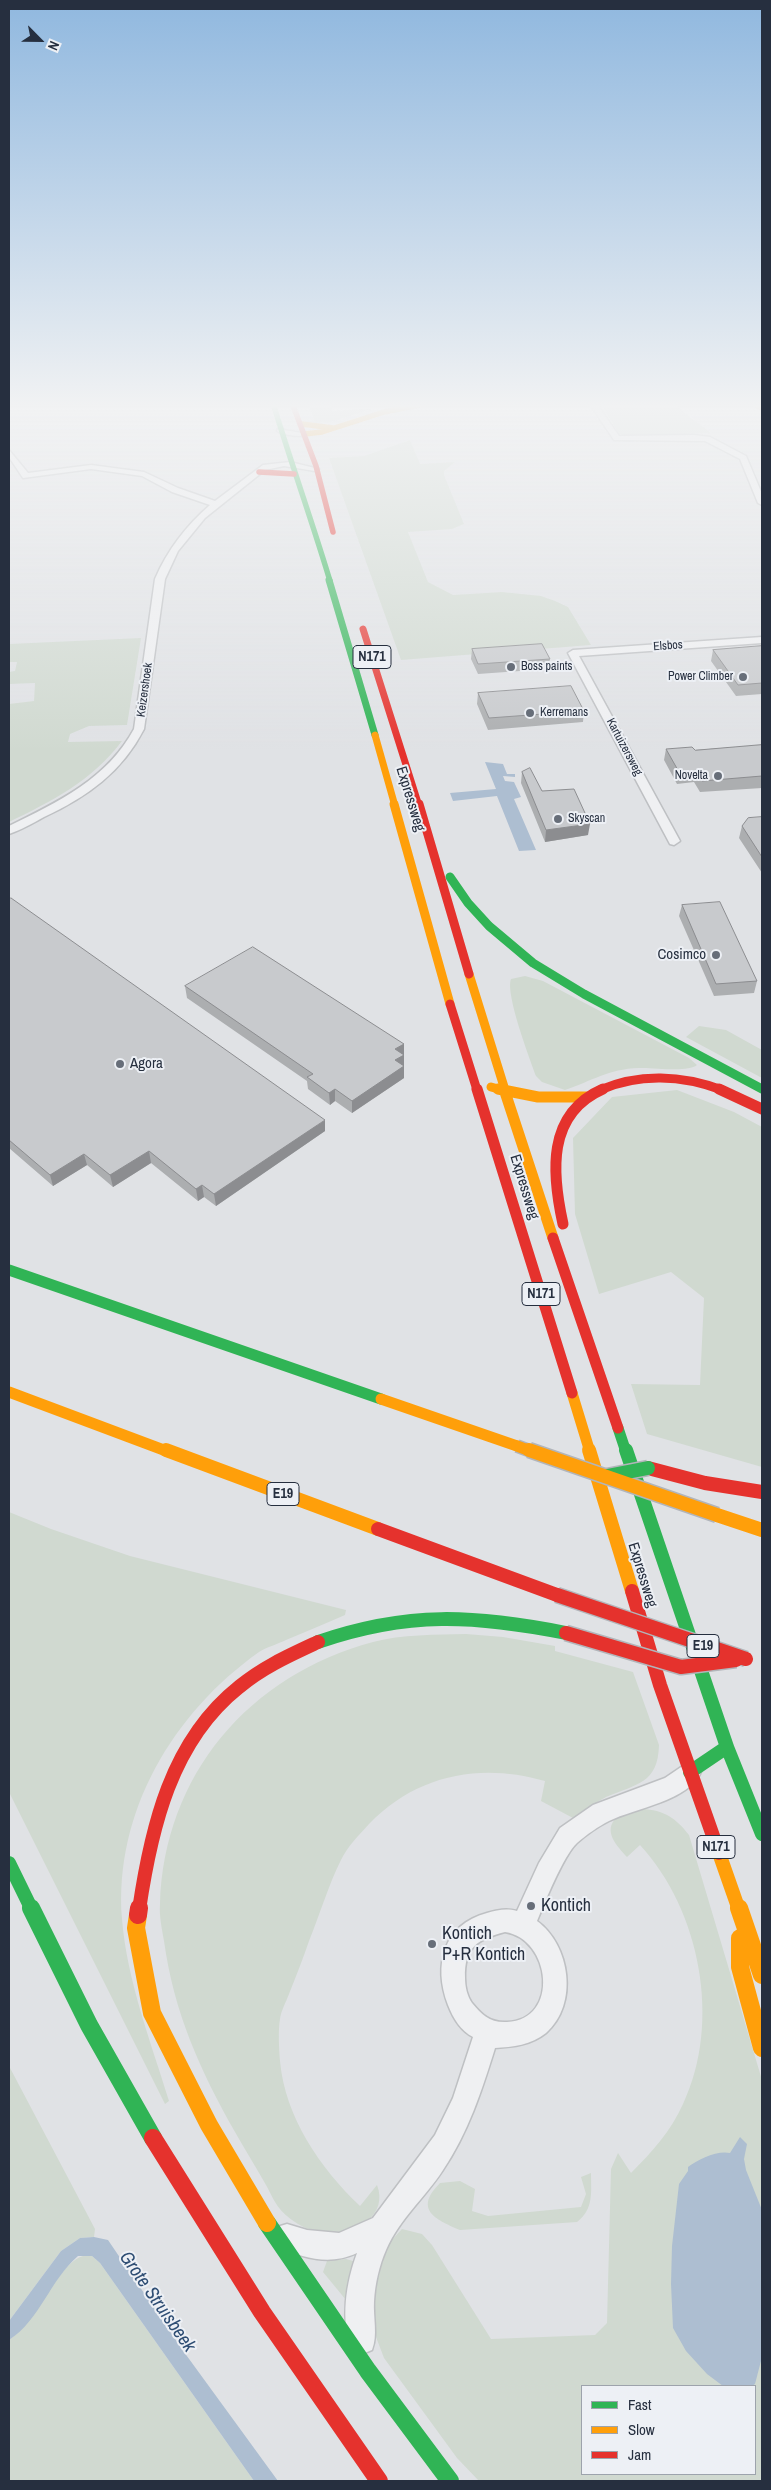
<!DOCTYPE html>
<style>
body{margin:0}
#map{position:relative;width:771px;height:2490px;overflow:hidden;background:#e0e2e5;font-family:"Archivo Narrow",sans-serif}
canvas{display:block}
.frame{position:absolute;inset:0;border:10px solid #262f3f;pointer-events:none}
.legend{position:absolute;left:581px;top:2385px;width:175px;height:90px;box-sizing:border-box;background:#edf0f5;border:1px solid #9da3ac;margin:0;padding:6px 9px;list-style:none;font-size:15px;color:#262f3f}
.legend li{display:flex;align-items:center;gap:10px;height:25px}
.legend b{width:25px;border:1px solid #9da3ac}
.north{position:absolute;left:15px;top:15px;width:50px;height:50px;-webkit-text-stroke:4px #edf0f5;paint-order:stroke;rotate:113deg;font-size:14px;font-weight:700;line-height:20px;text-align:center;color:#262f3f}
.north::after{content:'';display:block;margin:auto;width:18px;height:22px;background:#262f3f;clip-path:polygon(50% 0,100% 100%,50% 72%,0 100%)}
</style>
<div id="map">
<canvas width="771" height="2490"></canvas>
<div class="frame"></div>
<ul class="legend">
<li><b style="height:6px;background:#30b455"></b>Fast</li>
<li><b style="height:6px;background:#ff9f0a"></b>Slow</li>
<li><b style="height:6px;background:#e5322d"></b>Jam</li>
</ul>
<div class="north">N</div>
</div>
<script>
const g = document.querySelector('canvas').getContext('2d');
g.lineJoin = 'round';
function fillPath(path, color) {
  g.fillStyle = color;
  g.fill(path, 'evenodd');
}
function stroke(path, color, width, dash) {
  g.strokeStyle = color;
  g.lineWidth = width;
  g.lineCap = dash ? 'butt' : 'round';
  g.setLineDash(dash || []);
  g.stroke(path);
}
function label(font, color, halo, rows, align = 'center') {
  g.font = font + ' "Archivo Narrow",sans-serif';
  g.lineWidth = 4;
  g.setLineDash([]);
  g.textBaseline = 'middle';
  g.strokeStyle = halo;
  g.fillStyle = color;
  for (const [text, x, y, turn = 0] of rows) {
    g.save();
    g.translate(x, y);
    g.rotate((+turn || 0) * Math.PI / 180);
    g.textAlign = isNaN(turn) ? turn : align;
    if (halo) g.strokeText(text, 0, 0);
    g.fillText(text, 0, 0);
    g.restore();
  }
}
const green = new Path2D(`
 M308 403H332V411L371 409 331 422 315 423Z
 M600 403H682L676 406 711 433 628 436 619 434Z
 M410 440 420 464 455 462 444 471V475L464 524 452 529 408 532 428 582 453 595 502 592 541 596 555 601 568 607 591 645 401 660 329 458 364 456Z
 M141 638 127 725 89 726 70 734 68 742 122 741C92 781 52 801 9 822V704L34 701 35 683 9 684V672L15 671 17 662H9V644Z
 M525 976 543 981 689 1058 697 1065C687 1073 653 1067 639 1068 608 1069 592 1081 565 1090L542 1082 536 1076C530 1059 505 994 511 979Z
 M699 1026 726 1030 762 1050V1078L686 1037Z
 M677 1090 734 1112 762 1127V1467L647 1434 631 1384 700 1385 704 1298 671 1272 599 1294 575 1214 573 1138 612 1097Z
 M9 1512 51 1529 130 1556 346 1610 345 1615C326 1623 306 1632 286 1640 278 1644 267 1647 259 1652 173 1713 114 1812 122 1919 127 1981 151 2042 169 2101L165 2104 9 1792Z
 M466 1634 503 1637 555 1646V1651L633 1672 659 1745C658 1784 636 1784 606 1797 595 1803 584 1811 573 1818L541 1801 545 1781C480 1762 416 1775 369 1824 359 1835 347 1847 341 1860 328 1886 320 1914 309 1941 303 1959 296 1976 289 1994 286 2002 281 2011 280 2019 278 2031 279 2048 280 2061 285 2117 320 2168 360 2206L377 2185C390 2218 348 2240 319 2233 306 2230 288 2219 280 2209 274 2202 270 2192 266 2185 256 2167 245 2150 235 2132 200 2070 174 2013 164 1941 162 1929 159 1916 160 1904 164 1775 249 1675 373 1642 402 1634 436 1635 466 1634Z
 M642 1809C664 1810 676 1818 689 1835L762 2080V2481H479L457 2458 384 2358 376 2337 373 2294 379 2264 389 2243 402 2229 422 2234 432 2245 491 2339 595 2335 607 2323 611 2169 618 2153 631 2173C652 2152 671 2131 683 2104 722 2022 700 1910 640 1845L627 1857C617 1846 602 1831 617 1817ZM582 2386H755V2474H582Z
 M9 2066 95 2229 94 2237 80 2238 61 2251 9 2321Z
 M591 2173C591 2192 594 2209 577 2222L460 2230C434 2219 414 2209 440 2183L460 2181 475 2189 472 2211 488 2216 581 2207 586 2194 581 2177Z
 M87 2255 92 2256 100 2263 254 2481H9V2340C38 2321 58 2259 87 2255Z
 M346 2259 353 2261 355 2267 346 2300 323 2272 327 2261Z`);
const water = new Path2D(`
 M485 762 503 764 507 774H515V777L503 776 505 781 514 782 521 797 514 799 536 850 519 851 497 796 453 801 450 793 496 789Z
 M740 2137 747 2144 744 2159 746 2170 762 2210V2357L755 2384 752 2386H723L707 2374 686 2351 673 2328 671 2284 672 2246 679 2184 688 2171V2167C698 2159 718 2150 730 2153Z
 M94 2237 108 2240 184 2352 278 2481H254L100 2263 92 2256H78C50 2280 40 2320 9 2340V2321L61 2251 80 2238Z`);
const street = new Path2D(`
 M589 403H596L619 436 694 435 710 437 746 456 762 494V505L758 503 740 459 705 441 614 440Z
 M278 429 308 434C301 438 284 435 277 431Z
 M9 450 28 473 91 465 144 472 178 488 215 501 263 465 290 462 319 469 315 471 284 466 265 470 205 518 178 551 165 579 144 729C122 772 87 797 44 817 33 823 21 830 9 834V826C58 802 107 779 134 729L155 579C168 549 186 526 210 505L172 492 142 476 91 469 23 478 9 457Z
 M762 637V643L579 656 680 841 674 845 670 844 568 653 573 650Z
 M690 1761 698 1764 701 1772C689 1801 635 1808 609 1821 599 1826 586 1835 577 1843 563 1856 545 1902 537 1921 570 1945 579 2004 546 2033 531 2045 513 2047 495 2048 482 2090 468 2133 443 2170 425 2198 400 2218 386 2250 379 2266 375 2284 374 2301 373 2318 378 2335 372 2350L362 2354 352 2350C340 2320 346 2283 357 2253 329 2266 305 2258 277 2247L274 2237 277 2227 287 2224 307 2230 339 2233 373 2218 435 2135 453 2098 473 2037C461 2031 453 2018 448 2005 433 1965 443 1925 487 1913 498 1910 506 1908 517 1911L539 1863 560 1828 593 1805 665 1778ZM505 1932C551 1939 560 2020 507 2022 490 2023 482 2015 472 2003 467 1996 465 1986 465 1978 464 1947 478 1939 505 1932Z`);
const fastFar5 = new Path2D(`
 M273 403C291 463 312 521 330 581`);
const fastFar4 = new Path2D(`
 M329 580 375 735`);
const fastFar3 = new Path2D(`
 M450 877 468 903 489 926 533 963 584 994 762 1089`);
const fastFar2 = new Path2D(`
 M9 1270 381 1399
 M618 1428 626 1452`);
const fastFar1 = new Path2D(`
 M626 1450 727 1747 762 1834
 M318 1642C408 1611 474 1615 566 1633
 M690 1772 727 1747
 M9 1863 32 1910`);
const fast = new Path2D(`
 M31 1908 89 2025 153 2138
 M267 2223 368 2371 450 2481`);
const slowFar5 = new Path2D(`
 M752 403 762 408
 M302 424 333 428
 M304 434 322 432 384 412 428 403`);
const slowFar4 = new Path2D(`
 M375 735 395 806`);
const slowFar3 = new Path2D(`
 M394 804 450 1004
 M469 974 505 1090
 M491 1087 502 1090`);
const slowFar2 = new Path2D(`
 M498 1089 538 1097H587
 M504 1089 553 1238
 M9 1392 169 1452
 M572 1393 590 1452
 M381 1399 517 1446`);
const slowFar1 = new Path2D(`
 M166 1450 378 1529
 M589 1450 632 1591
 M717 1515 762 1530
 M719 1853 739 1910`);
const slow = new Path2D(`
 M739 1908 762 1975
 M138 1915 136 1928 152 2013 209 2125 267 2223
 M740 1938V1967L762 2048`);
const jamFar5 = new Path2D(`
 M292 403 316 466 333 532
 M259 472 294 474`);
const jamFar4 = new Path2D(`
 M363 629 419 806`);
const jamFar3 = new Path2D(`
 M419 804 469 974
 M450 1004 477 1090
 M600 1090C639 1073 682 1075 722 1090`);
const jamFar2 = new Path2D(`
 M477 1089 572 1393
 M719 1089 762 1109
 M563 1224C552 1174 546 1114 603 1089
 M553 1238 618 1428`);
const jamFar1 = new Path2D(`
 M648 1468 705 1483 762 1492
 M378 1529 557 1595
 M632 1591 660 1685 719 1853
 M139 1910C151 1828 171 1741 239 1687 263 1667 290 1655 318 1642`);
const jam = new Path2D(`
 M138 1915 139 1908
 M153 2138 262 2312 379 2481`);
const fastBridge = new Path2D(`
 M607 1476 648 1468`);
const slowBridgeFar1 = new Path2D(`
 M517 1446 533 1452`);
const slowBridge = new Path2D(`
 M529 1450 717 1515`);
const jamBridge = new Path2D(`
 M557 1595 746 1659
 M566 1633 681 1667 736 1660`);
const wall = new Path2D(`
 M762 646V694L736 696 711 661 713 650Z
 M472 649 550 659 548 669 478 674 471 659Z
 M478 693 584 711 583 722 488 730 477 704Z
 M762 745V788L700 792 694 782 677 784 664 760 666 749 695 750Z
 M522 772 542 791 588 835 545 842 521 783Z
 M762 817V873L739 838 742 826Z
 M9 900 325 1131 216 1206 204 1197 198 1201 151 1163 113 1187 87 1165 53 1186 9 1148Z
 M682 905 757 981 754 993 714 996 679 916Z
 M185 986 404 1044V1078L352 1113 335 1101 330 1105 308 1089 307 1081 187 998Z`);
const shadedWall = new Path2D(`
 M590 824 588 835 545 842 546 830Z
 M404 1044V1078L352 1113V1101L395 1049Z
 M335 1089V1101L330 1105 329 1093Z
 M325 1120V1131L216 1206 214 1194Z
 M149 1151 151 1163 113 1187 110 1175Z
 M84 1154 87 1165 53 1186 50 1175Z
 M202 1185 204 1197 198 1201 196 1189Z`);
const building = new Path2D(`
 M542 644 550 659 478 664 472 649Z
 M762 646V683L738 685 713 650Z
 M571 686 584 711 489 718 478 693Z
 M762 745V776L702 781 696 771 679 772 666 749 692 747 695 750Z
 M530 768 542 791 574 789 590 824 546 830 522 772Z
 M762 817V857L742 826 748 818Z
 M11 898 325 1120 214 1194 202 1185 196 1189 149 1151 110 1175 84 1154 50 1175 9 1140V900Z
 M720 902 757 981 716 984 682 905Z
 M253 947 404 1044 395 1049 404 1055 395 1060 404 1066 352 1101 335 1089 329 1093 307 1077 313 1074 185 986Z`);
const markers = [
 [511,667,5,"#676e79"],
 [743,677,5,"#676e79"],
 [530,713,5,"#676e79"],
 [718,776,5,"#676e79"],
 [558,819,5,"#676e79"],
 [716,955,5,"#676e79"],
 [120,1064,5,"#676e79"],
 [531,1906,5,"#676e79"],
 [432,1944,5,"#676e79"]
];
const farStreetnames = [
 ["Elsbos",668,646,-4],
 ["Keizershoek",145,690,-82],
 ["Kartuizersweg",624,747,62]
];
const farPoinames = [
 ["Boss paints",521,667],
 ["Power Climber",733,677,"right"],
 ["Kerremans",540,713],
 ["Novelta",708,776,"right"],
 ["Skyscan",568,819]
];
const shields = [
 [372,657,38],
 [541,1294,38],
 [283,1494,32],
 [703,1646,32],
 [716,1847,38]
];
const shieldNames = [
 ["N171",372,657],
 ["N171",541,1294],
 ["E19",283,1494],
 ["E19",703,1646],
 ["N171",716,1847]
];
const streetNames = [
 ["Expressweg",410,799,73],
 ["Expressweg",524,1187,73],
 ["Expressweg",642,1575,73]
];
const poiNames = [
 ["Cosimco",706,955],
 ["Agora",130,1064,"left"]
];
const nearPoinames = [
 ["Kontich",541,1906],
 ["Kontich",442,1934],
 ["P+R Kontich",442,1955]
];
const nearWaternames = [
 ["Grote Struisbeek",157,2302,55]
];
fillPath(green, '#d0d9d0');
fillPath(water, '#adbed1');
stroke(street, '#bec0c3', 3);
fillPath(street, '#eff0f2');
stroke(fastFar5, '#30b455', 5.5);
stroke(fastFar4, '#30b455', 7);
stroke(fastFar3, '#30b455', 9);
stroke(fastFar2, '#30b455', 11);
stroke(fastFar1, '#30b455', 14);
stroke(fast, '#30b455', 18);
stroke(slowFar5, '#ff9f0a', 5.5);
stroke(slowFar4, '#ff9f0a', 7);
stroke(slowFar3, '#ff9f0a', 9);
stroke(slowFar2, '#ff9f0a', 11);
stroke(slowFar1, '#ff9f0a', 14);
stroke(slow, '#ff9f0a', 18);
stroke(jamFar5, '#e5322d', 5.5);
stroke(jamFar4, '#e5322d', 7);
stroke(jamFar3, '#e5322d', 9);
stroke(jamFar2, '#e5322d', 11);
stroke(jamFar1, '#e5322d', 14);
stroke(jam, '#e5322d', 18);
stroke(fastBridge, '#b2b5ba', 17, []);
stroke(slowBridgeFar1, '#b2b5ba', 14, []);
stroke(slowBridge, '#b2b5ba', 17, []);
stroke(jamBridge, '#b2b5ba', 17, []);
stroke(fastBridge, '#30b455', 14);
stroke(slowBridgeFar1, '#ff9f0a', 11);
stroke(slowBridge, '#ff9f0a', 14);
stroke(jamBridge, '#e5322d', 14);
fillPath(wall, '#acaeb0');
fillPath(shadedWall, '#8c8d90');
fillPath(building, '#c8cacd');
stroke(building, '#8c8d90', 1);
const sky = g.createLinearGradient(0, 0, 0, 752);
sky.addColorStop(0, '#90b8df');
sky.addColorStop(0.54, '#f1f2f3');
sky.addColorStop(1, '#f1f2f300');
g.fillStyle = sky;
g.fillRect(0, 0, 771, 752);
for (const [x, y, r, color] of markers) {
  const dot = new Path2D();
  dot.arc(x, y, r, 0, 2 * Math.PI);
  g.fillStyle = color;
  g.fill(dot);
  stroke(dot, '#edf0f5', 2);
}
label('12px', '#262f3f', '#edf0f5', farStreetnames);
label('12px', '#262f3f', '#edf0f5', farPoinames, 'left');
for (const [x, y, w] of shields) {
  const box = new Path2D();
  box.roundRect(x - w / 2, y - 11.5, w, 23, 4);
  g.fillStyle = '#edf0f5';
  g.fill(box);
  stroke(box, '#262f3f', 1);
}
label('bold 14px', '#262f3f', null, shieldNames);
label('15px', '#262f3f', '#edf0f5', streetNames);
label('15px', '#262f3f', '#edf0f5', poiNames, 'right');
label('18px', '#262f3f', '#edf0f5', nearPoinames, 'left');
label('italic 19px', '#2f4e74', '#edf0f5', nearWaternames);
</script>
